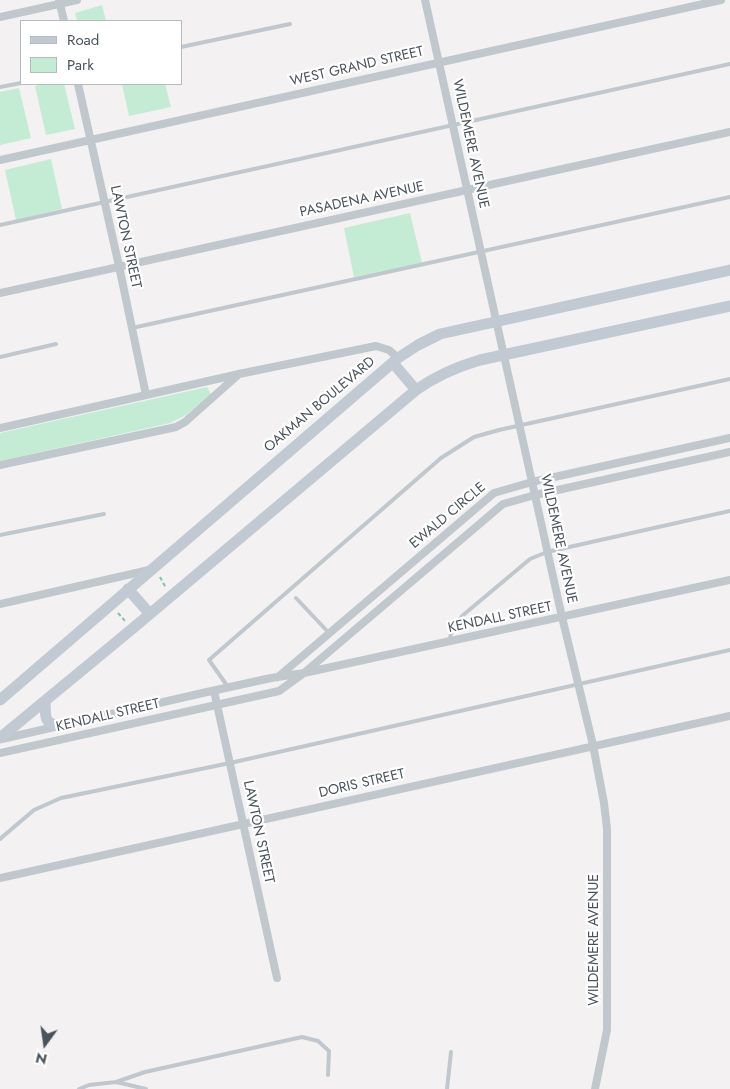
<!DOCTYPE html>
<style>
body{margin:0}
#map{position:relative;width:730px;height:1089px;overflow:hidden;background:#f3f1f1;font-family:Jost,sans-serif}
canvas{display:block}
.legend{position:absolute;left:20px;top:20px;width:162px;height:65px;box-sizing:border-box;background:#fff;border:1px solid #b7babe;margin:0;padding:6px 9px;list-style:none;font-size:15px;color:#4a535d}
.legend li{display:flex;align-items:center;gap:10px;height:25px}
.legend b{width:25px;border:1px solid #b7babe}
.north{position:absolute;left:20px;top:1019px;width:50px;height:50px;-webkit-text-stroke:4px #fff;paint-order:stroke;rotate:194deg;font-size:14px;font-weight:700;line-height:20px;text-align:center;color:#4a535d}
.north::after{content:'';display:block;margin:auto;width:18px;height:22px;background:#4a535d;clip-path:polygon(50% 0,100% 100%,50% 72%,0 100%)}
</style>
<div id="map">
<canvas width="730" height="1089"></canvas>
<ul class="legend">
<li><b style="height:6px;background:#c1c9d3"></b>Road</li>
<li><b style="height:14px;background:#c4ecd5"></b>Park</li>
</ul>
<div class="north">N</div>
</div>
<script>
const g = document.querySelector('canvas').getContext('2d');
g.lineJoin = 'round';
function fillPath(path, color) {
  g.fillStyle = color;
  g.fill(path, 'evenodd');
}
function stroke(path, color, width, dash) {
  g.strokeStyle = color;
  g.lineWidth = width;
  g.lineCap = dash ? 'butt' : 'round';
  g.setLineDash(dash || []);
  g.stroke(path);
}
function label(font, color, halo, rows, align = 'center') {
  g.font = font + ' Jost,sans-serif';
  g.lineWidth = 4.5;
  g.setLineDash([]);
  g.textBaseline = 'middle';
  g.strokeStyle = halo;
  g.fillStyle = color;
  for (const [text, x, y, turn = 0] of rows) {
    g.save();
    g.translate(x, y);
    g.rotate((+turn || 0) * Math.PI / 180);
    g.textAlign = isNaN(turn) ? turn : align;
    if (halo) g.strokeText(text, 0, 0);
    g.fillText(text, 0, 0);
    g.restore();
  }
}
const green = new Path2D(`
 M102 5 106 21H77L75 13Z
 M42 84H64L75 129 46 135 35 86Z
 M122 84H165L171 107 129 116Z
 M19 88 31 138 0 145V92Z
 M51 159 62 209 16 220 5 170Z
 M410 213 422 263 354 277 344 228Z
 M207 387 211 394 186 415 170 423 0 461V433Z`);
const path = new Path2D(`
 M160 577 166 588
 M118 613 125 621`);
const lane = new Path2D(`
 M181 47 290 24
 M0 87 21 83
 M0 225 730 64
 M132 328 730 197
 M0 357 56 344
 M0 535 104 514
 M296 598 329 633
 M449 641 452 631 462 616 530 559 547 552 730 511
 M228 687 209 660 441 458 474 437 499 430 730 379
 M0 839 34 810 61 798 230 763 730 650
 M116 1082 146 1089
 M79 1089 89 1085 116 1082 145 1072 302 1037 318 1041 329 1051 328 1075
 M447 1089 451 1052`);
const street = new Path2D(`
 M59 0 64 21
 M425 0 562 617 593 745 604 803 607 829V1030L595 1089
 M0 17 77 0
 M78 84 119 266 146 395
 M0 160 721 0
 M0 293 730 132
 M0 428 239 374 376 346 389 350 398 358
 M0 465 176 427 185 422 239 374
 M0 604 149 570
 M278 677 494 493 532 482 730 438
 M214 691 277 978
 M2 739 207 692 271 678 304 673 730 580
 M0 753 279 691 304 673 503 504 535 495 730 452
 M0 878 730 716`);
const secondary = new Path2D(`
 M393 363 416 390
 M128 589 150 614
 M0 700 398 358 418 345 440 334 730 270
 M45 703C46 716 43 723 59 726
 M0 738 132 629 416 390C436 376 456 367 480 360L730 306`);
const streetNames = [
 ["WEST GRAND STREET",357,67,-13],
 ["WILDEMERE AVENUE",470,144,78],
 ["PASADENA AVENUE",362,200,-12],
 ["LAWTON STREET",125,237,78],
 ["OAKMAN BOULEVARD",320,405,-40],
 ["EWALD CIRCLE",448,516,-40],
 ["WILDEMERE AVENUE",558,539,78],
 ["KENDALL STREET",500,618,-12],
 ["KENDALL STREET",108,716,-13],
 ["DORIS STREET",362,784,-13],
 ["LAWTON STREET",258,832,78],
 ["WILDEMERE AVENUE",595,940,-90]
];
fillPath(green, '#c4ecd5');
stroke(path, '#7fc7a6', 2, [4, 2.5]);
stroke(lane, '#c0c8ce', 4);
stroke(street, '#c0c8ce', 8);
stroke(secondary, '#c1c9d3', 11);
label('14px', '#4a535d', '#fff', streetNames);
</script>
